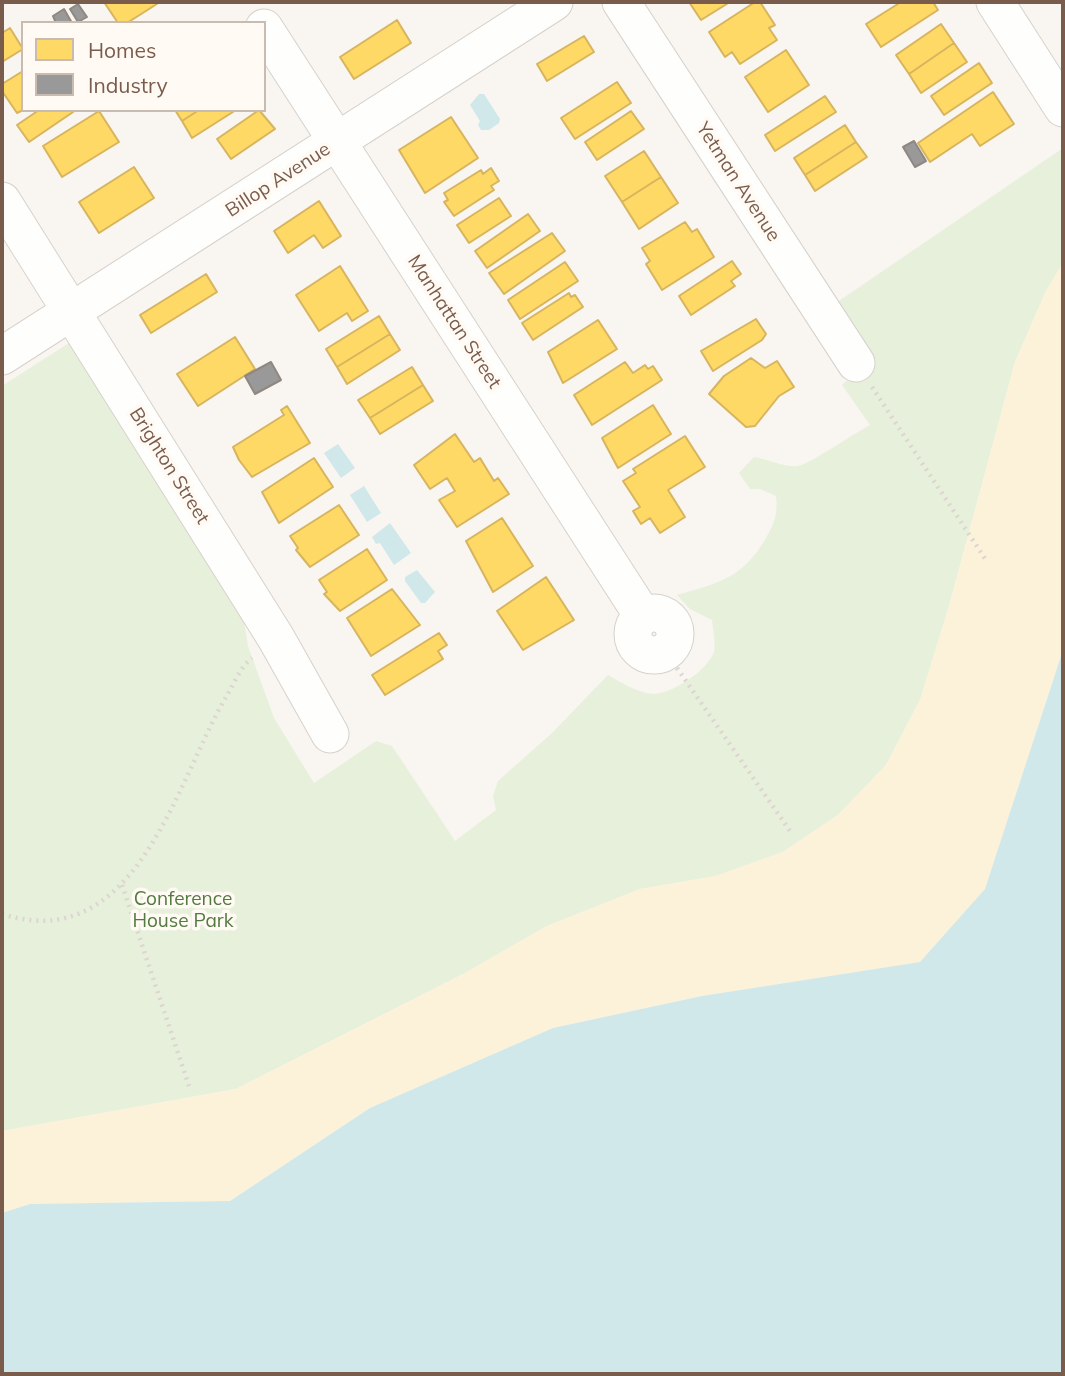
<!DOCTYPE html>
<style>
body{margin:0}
#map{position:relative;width:1065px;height:1376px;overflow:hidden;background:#f9f5f0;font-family:Mulish,sans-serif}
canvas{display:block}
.frame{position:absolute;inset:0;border:4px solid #7a5c4d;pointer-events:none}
.legend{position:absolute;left:21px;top:21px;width:245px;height:91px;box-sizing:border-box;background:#fffaf3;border:2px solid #cabbb1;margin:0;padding:9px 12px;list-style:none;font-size:21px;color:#7a5c4d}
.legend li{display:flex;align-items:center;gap:14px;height:35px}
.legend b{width:35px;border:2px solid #cabbb1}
</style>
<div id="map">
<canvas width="1065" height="1376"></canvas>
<div class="frame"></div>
<ul class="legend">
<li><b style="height:19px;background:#ffd966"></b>Homes</li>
<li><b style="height:19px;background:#999"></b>Industry</li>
</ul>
</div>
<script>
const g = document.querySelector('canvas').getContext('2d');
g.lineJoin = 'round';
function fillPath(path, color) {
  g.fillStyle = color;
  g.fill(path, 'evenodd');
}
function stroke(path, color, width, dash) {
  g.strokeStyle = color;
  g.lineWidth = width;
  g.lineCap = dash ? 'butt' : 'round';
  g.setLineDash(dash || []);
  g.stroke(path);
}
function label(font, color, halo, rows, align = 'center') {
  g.font = font + ' Mulish,sans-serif';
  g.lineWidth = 7;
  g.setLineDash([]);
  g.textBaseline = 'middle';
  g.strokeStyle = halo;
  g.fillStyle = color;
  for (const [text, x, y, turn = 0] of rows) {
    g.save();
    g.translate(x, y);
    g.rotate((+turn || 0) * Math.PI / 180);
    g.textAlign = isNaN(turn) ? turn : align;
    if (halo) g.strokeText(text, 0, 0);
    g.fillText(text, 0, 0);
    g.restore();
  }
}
const green = new Path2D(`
 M1063 148V263L1046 291 1015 362 949 606 920 700 886 765 838 815 783 852 716 876 640 889 547 926 465 973 236 1089 2 1131V386L69 343 242 608 248 646 274 718 314 783 376 741 392 746 455 841 496 810 493 796 498 781 552 733 608 675C620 682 638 693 653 694 672 694 708 670 714 652 716 643 713 630 712 620L690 609 677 595C719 583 743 578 766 538 775 522 778 514 776 496L760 489H750L739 473 754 457C767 459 785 468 798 466 806 466 857 432 870 425L842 385 870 360 836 303Z`);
const sand = new Path2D(`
 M1063 263V650L985 890 920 962 702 996 553 1028 370 1108 230 1201 31 1204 2 1213V1131L236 1089 465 973 547 926 640 889 716 876 783 852 838 815 886 765 920 700 949 606 1015 362 1046 291Z`);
const water = new Path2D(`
 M479 94H484L500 119 499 123 489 130H481L478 125 480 121 470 105Z
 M338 444 355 468 341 478 324 453Z
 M364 486 381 513 367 522 350 495Z
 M390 523 411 553 394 565 380 543 376 544 372 537Z
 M417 570 435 592 425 603H421L405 581V577Z
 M1063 650V1374H2V1213L30 1204 230 1201 370 1108 553 1028 702 996 920 962 985 889Z`);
const homes = new Path2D(`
 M104 2H160L127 23H118Z
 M689 2H730L701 20Z
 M755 2H760L775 25 769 28 777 40 740 64 732 52 725 57 709 32Z
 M901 2H933L938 10 881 47 866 24Z
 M397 20 411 43 354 79 340 57Z
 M941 24 954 43 909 74 896 55Z
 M10 28 23 49 2 62V33Z
 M584 36 594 52 547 81 537 64Z
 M954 43 967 62 921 93 909 74Z
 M786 50 809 85 768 112 745 77Z
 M979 63 992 83 944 115 931 96Z
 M23 71V110L17 113 2 91V84Z
 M617 82 631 103 575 139 561 118Z
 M993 92 1014 124 980 146 972 134 930 162 918 143Z
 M825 96 836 112 775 151 765 135Z
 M39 110H76L29 142 17 125Z
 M175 110H199L182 121Z
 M199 110H236L192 138 182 121Z
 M259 110 275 129 231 159 217 139Z
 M99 111 119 142 62 177 43 146Z
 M631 111 644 129 597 160 585 142Z
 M451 117 478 158 425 193 399 150Z
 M845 125 856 142 805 175 794 158Z
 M856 142 867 157 815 191 805 175Z
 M644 151 661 177 622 202 605 176Z
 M134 167 154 198 99 233 79 202Z
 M491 168 499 181 491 186 494 190 454 216 444 202 448 200 444 193 481 170 483 174Z
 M661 177 678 203 639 229 622 202Z
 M499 198 511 216 469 243 457 225Z
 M319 201 341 236 323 248 314 235 288 253 274 231Z
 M528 214 540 231 487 268 475 251Z
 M685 222 692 232 697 229 714 257 662 290 646 264 650 261 642 248Z
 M552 233 565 251 504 294 489 273Z
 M732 261 741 274 731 281 735 286 691 315 679 296Z
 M565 262 578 281 520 319 508 300Z
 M340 266 368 311 352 321 347 313 319 331 296 295Z
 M206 274 217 292 151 333 140 315Z
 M569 293 571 297 575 295 583 307 533 340 522 323Z
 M379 316 390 334 337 367 326 349Z
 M756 319 766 334 762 340 713 371 701 351Z
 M598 320 617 349 563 383 548 352Z
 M390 334 400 350 347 384 337 367Z
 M235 337 255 369 198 406 177 374Z
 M751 358 765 368 777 361 794 387 779 396 755 426 746 427 709 394 724 376Z
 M625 362 633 373 645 365 648 369 653 366 662 380 592 425 574 395Z
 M412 367 423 385 370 418 358 400Z
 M423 385 433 401 380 434 370 418Z
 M653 405 671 434 618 468 602 438Z
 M287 406 310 443 252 477 239 460 233 447 284 415 281 410Z
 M455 434 474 462 480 458 494 481 498 478 509 494 457 527 439 500 455 491 447 478 430 489 414 465Z
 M685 436 705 467 668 490 685 517 660 533 650 518 641 524 633 511 640 507 623 481 636 473 633 469Z
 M314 458 333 487 279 523 262 492Z
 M339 505 359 535 310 567 296 550 298 548 290 536Z
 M502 518 533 566 493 592 466 541Z
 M367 549 387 580 340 611 324 594 327 592 319 580Z
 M546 577 574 620 523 650 497 611Z
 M392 589 420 625 371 656 347 618Z
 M439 633 447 645 438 651 443 659 385 695 372 675Z`);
const industry = new Path2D(`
 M78 4 87 17 78 22 70 9Z
 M64 9 72 23H56L53 16Z
 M914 141 926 161 915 167 903 147Z
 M271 362 281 380 255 394 245 376Z`);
const path = new Path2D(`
 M872 387 986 560
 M677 668 790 831
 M122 885 189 1086
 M2 914C136 957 176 782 226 697 234 684 240 667 252 658`);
const minor = new Path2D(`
 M621 2 856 363
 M995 2 1063 108
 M264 28 643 616
 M2 201 276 638 330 734
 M2 356 554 2
 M633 634a21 21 0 1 1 42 0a21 21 0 1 1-42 0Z`);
const streetNames = [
 ["Billop Avenue",278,180,-33],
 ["Yetman Avenue",738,182,57],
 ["Manhattan Street",454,322,57],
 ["Brighton Street",169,466,58]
];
const parkNames = [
 ["Conference",183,899],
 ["House Park",183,921]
];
fillPath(green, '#e7f0db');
fillPath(sand, '#fbf2d9');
fillPath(water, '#d0e8ea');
fillPath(homes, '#ffd966');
stroke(homes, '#d7b45e', 2);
fillPath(industry, '#999');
stroke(industry, '#908782', 2);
stroke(minor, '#d7d1cb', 39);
stroke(path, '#dcd5d0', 4.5, [2, 5]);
stroke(minor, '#fefefd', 37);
label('19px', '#7a5c4d', '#fffaf3', streetNames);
label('19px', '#537a41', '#fffaf3', parkNames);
</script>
